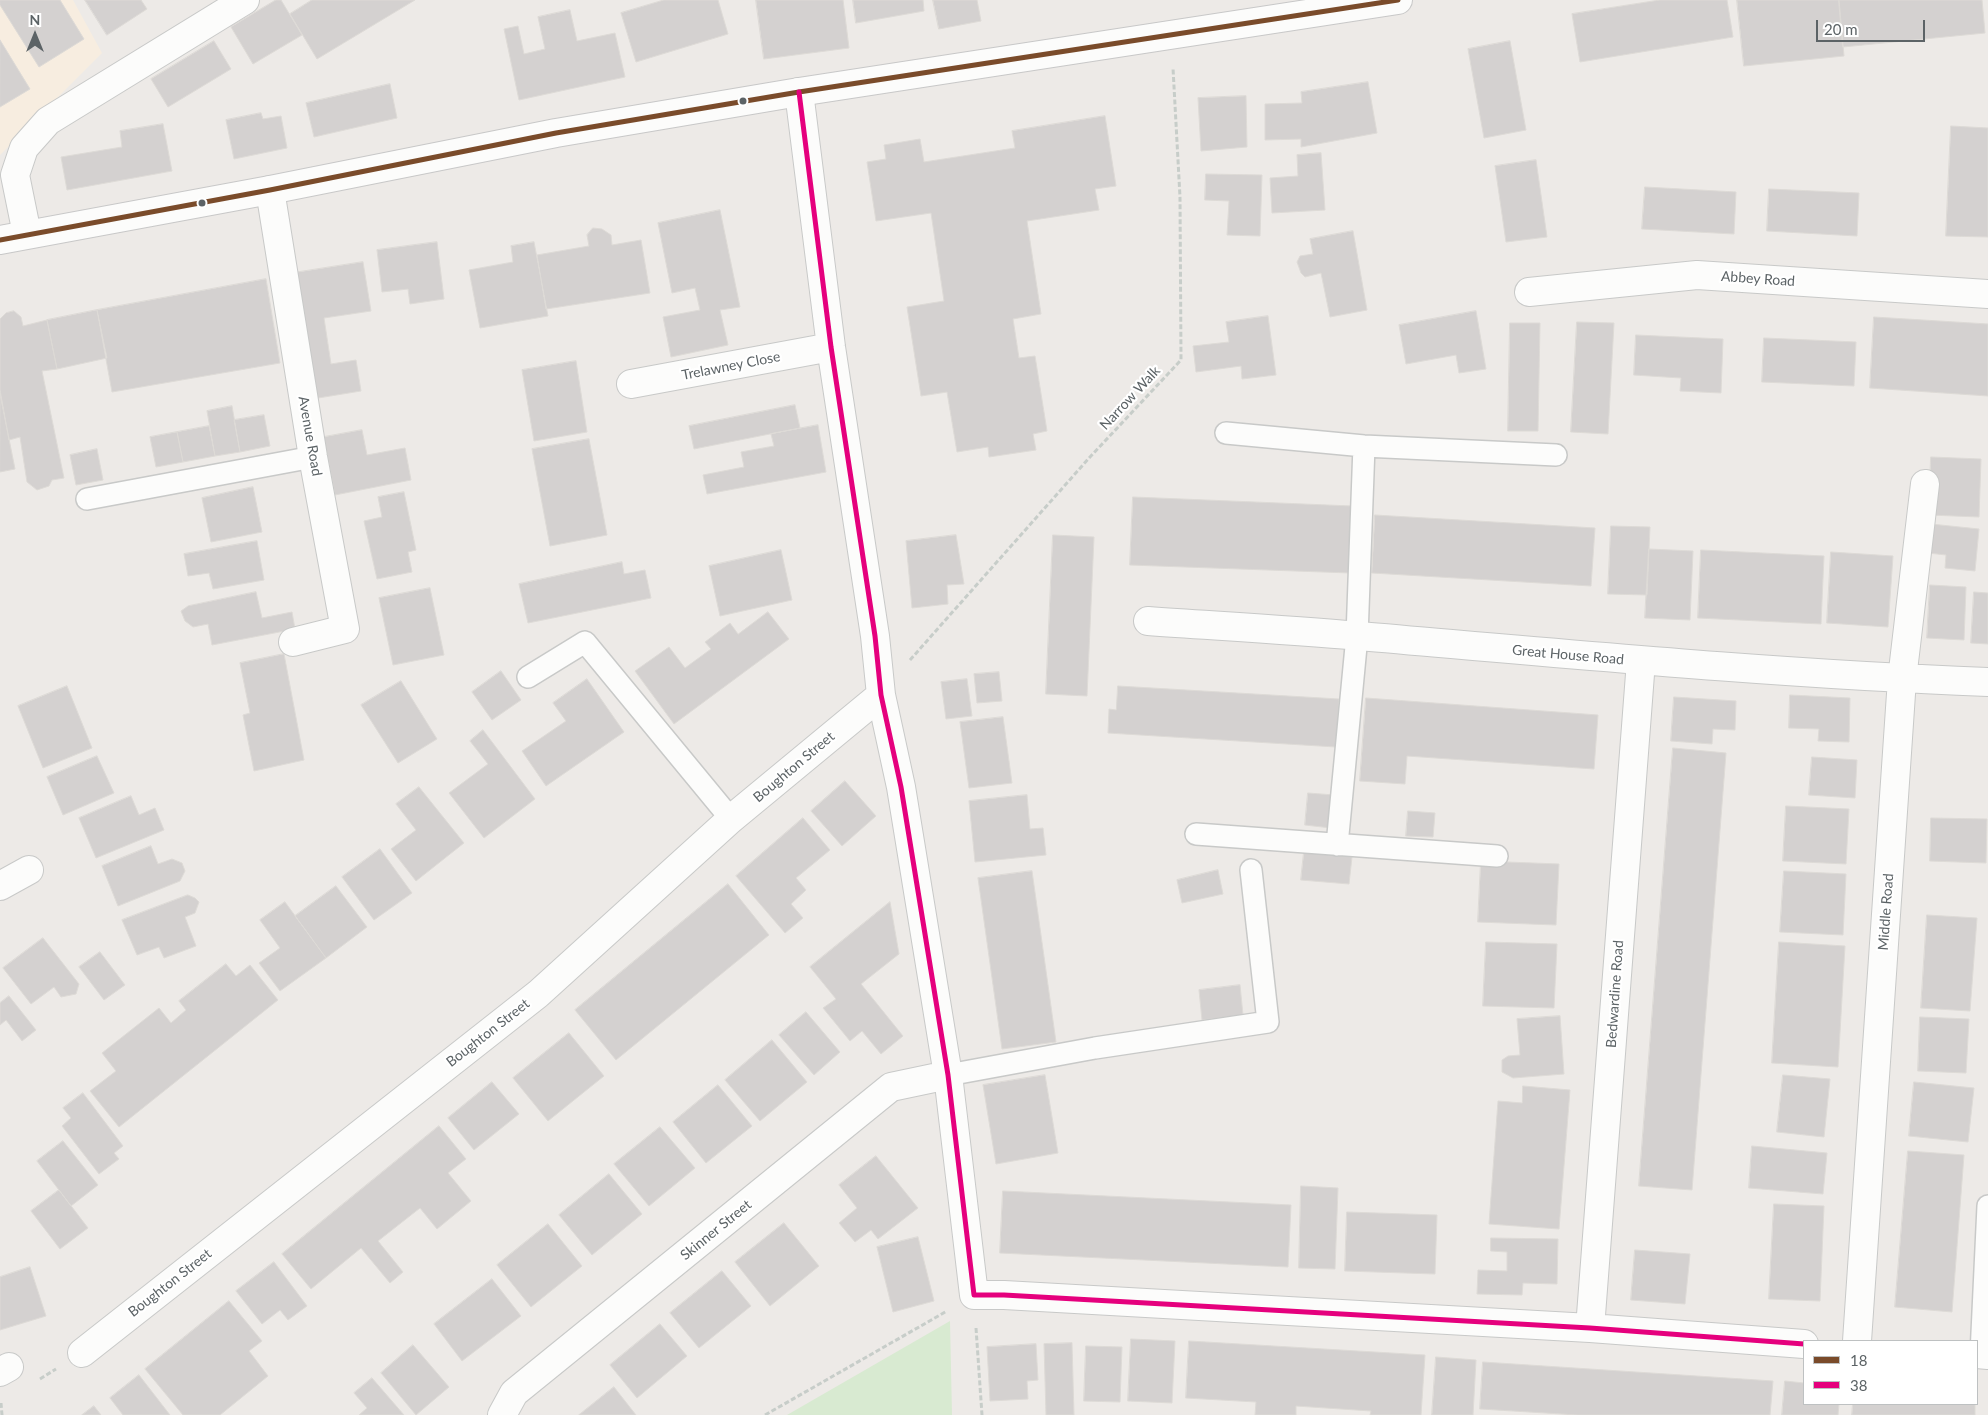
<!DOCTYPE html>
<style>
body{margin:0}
#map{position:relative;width:1988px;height:1415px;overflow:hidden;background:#edeae7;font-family:Lato,sans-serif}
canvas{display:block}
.legend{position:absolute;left:1803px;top:1340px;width:175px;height:65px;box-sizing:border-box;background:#fff;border:1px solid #bec1c2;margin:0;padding:6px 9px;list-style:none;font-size:15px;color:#5c6366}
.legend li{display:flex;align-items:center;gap:10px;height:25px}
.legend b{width:25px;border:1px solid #bec1c2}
.north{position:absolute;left:10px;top:10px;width:50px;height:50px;-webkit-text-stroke:4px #fff;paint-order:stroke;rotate:0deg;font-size:14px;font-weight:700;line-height:20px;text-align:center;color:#5c6366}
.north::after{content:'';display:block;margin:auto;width:18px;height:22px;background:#5c6366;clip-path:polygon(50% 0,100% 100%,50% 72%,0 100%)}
.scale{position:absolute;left:1816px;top:20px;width:109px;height:22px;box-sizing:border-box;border:2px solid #5c6366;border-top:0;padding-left:6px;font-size:15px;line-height:18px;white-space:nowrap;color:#5c6366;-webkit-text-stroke:4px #fff;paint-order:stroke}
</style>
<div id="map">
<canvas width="1988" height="1415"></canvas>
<ul class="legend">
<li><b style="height:6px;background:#7a4b2a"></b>18</li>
<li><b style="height:6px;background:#e5007d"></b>38</li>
</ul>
<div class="north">N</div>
<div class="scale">20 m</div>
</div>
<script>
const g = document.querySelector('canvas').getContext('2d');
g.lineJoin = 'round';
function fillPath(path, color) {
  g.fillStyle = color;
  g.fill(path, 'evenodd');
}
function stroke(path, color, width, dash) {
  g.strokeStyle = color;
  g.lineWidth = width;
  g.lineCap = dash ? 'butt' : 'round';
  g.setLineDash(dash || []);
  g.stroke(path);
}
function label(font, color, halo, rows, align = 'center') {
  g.font = font + ' Lato,sans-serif';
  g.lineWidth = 4.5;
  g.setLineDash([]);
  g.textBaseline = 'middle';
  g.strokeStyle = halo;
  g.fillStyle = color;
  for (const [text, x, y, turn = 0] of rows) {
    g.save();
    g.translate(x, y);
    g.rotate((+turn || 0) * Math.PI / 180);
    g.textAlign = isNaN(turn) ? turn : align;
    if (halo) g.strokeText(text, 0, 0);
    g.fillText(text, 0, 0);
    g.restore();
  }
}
const commercial = new Path2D(`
 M0 0H73L102 53 0 155Z`);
const green = new Path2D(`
 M950 1321 952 1415H787Z`);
const building = new Path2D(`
 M0 0H60L84 39 39 67 0 5Z
 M85 0H141L147 9 107 35Z
 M276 0H281L302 35 253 64 231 27Z
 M312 0H415L317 59 290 14Z
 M664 0H718L728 34 636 62 621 13Z
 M756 0H843L849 48 764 59Z
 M853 0H923L924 11 856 23Z
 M933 0H977L981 21 939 29Z
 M1660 0H1727L1733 37 1580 62 1572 14Z
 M1737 0H1839L1844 56 1744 66Z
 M1839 0H1982L1985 33 1843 47Z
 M570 10 577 41 615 33 625 77 519 100 504 29 518 26 524 54 545 49 538 17Z
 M0 40 30 89 0 107Z
 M214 41 231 69 168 107 151 79Z
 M1510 41 1526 130 1484 138 1468 49Z
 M1368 82 1377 133 1301 147V139L1265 140V104L1302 103 1301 92Z
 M390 84 397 118 314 137 306 103Z
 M1246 96 1247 147 1201 151 1198 98Z
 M261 113 263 119 281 116 287 148 234 159 226 120Z
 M1105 116 1116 186 1095 189 1099 210 1027 221 1041 314 1013 319 1019 358 1035 356 1047 431 1033 434 1036 450 989 457 988 447 957 452 947 392 921 396 907 307 944 301 931 213 876 221 867 162 886 159 884 145 920 139 924 162 1015 148 1012 131Z
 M163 124 172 171 67 190 61 157 122 147 120 131Z
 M1951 126 1988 128V237L1946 236Z
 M1321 153 1325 210 1272 213 1270 178 1298 176 1297 155Z
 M1536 160 1547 237 1506 242 1495 166Z
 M1206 174 1262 175 1260 236 1227 235 1229 201 1205 200Z
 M1645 187 1736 192 1734 234 1642 229Z
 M1769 189 1859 193 1857 236 1767 231Z
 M720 210 740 307 720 310 728 345 671 357 663 317 700 310 695 288 672 293 658 223Z
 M593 228 602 229 611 235 612 245 641 240 650 293 546 309 537 255 589 246 587 235Z
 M1353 231 1367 310 1330 317 1321 273 1305 277 1301 273 1297 262 1300 256 1313 254 1310 239Z
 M437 242 444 299 410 304 408 289 382 292 377 250Z
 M534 242 548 316 480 328 469 270 513 262 511 246Z
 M363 262 371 311 324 318 331 364 356 360 361 391 312 399 293 273Z
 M266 279 280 363 112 392 97 310Z
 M97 310 107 358 57 369 47 320Z
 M14 311 21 317 23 326 47 320 57 369 42 371 64 478 52 480 49 486 37 490 27 482 20 437 9 440 0 390V319L6 313Z
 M1476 311 1486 369 1459 373 1456 355 1406 364 1399 325Z
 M1268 316 1276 375 1242 379 1241 366 1196 372 1193 346 1229 342 1226 322Z
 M1874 317 1988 324V396L1870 388Z
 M1577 322 1614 323 1608 434 1571 432Z
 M1510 323H1540L1538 431H1508Z
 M1636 335 1723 339 1721 393 1680 391 1681 378 1634 375Z
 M1764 338 1856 342 1854 386 1762 382Z
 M576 361 587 432 534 441 522 370Z
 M0 394 15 469 0 472Z
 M795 405 800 428 694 449 689 426Z
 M232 406 240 452 215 456 207 411Z
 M264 415 270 446 240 452 234 420Z
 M818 425 826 472 707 494 703 475 744 467 741 452 774 446 771 434Z
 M209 426 215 456 183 462 177 432Z
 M362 430 367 455 405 448 411 480 335 495 324 437Z
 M177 432 183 462 156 467 150 437Z
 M589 439 607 535 550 546 532 449Z
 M97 449 103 480 76 485 70 455Z
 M1931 457 1981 459 1979 517 1929 515Z
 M253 487 262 532 211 542 202 498Z
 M404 492 416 550 408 552 412 572 377 579 364 521 382 517 378 497Z
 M1133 497 1352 506 1350 573 1130 565Z
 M1375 515 1595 528 1591 586 1372 573Z
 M1931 524 1979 529 1975 571 1945 568 1946 555 1928 553Z
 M1611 526 1650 527 1647 595 1608 594Z
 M956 535 964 584 947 585 948 604 912 608 906 541Z
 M1053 535 1094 537 1087 696 1046 694Z
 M257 541 264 580 213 589 209 573 188 576 184 554Z
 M1649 549 1693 551 1690 620 1645 618Z
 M781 550 792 600 720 616 709 566Z
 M1701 550 1824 556 1821 624 1698 618Z
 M1831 552 1893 556 1888 627 1827 623Z
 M622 562 624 574 645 570 651 598 528 623 519 584Z
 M1930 585 1966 587 1964 640 1927 638Z
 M430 588 444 655 393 665 379 598Z
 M256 592 262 618 292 612 295 629 212 645 208 624 193 627 185 621 181 611 188 606Z
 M1974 592 1988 593V644L1971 643Z
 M768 612 789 639 674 724 635 671 669 647 685 668 711 649 705 642 730 623 738 634Z
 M284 654 304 760 254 771 243 715 250 713 240 663Z
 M501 671 521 700 492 720 472 692Z
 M999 672 1002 701 977 703 974 674Z
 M587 679 624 732 546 786 522 751 566 721 553 703Z
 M967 679 972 716 946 719 941 682Z
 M401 681 437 739 398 763 361 705Z
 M67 686 92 748 43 768 18 706Z
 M1118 686 1339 699 1336 747 1108 733 1109 709 1116 710Z
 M1790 695 1850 698 1849 742 1818 741 1819 729 1789 728Z
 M1674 697 1736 701 1735 730 1713 729 1712 744 1671 741Z
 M1366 698 1598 715 1594 769 1407 756 1405 784 1360 781Z
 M1003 717 1012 783 969 788 960 722Z
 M483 730 535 799 484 838 449 793 488 764 470 741Z
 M1673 748 1726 753 1692 1190 1639 1186Z
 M97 756 114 793 63 815 47 777Z
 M1812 757 1857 760 1855 798 1809 795Z
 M845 781 876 816 842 846 811 811Z
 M419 787 464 843 416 881 391 849 416 830 396 804Z
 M1308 793 1334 795 1331 828 1305 825Z
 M1027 795 1030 829 1043 828 1046 855 975 862 969 801Z
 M131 796 139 815 155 808 164 830 96 858 79 818Z
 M1786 806 1849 809 1846 864 1783 861Z
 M1408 811 1435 813 1433 837 1406 836Z
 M803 818 830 850 796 878 806 890 791 904 803 918 785 933 736 876Z
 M1931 818 1987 819 1986 863 1930 861Z
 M151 846 158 864 172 859 182 863 185 871 180 881 118 906 102 866Z
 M380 849 412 893 374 920 342 877Z
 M1304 852 1352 857 1349 884 1301 880Z
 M1481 861 1559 864 1556 925 1478 922Z
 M1218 870 1223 894 1182 903 1177 880Z
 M1032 871 1056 1042 1002 1049 978 878Z
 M1784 871 1846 874 1843 935 1780 932Z
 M728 884 769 935 616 1060 575 1010Z
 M336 886 367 927 326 958 295 916Z
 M188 895 195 898 199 902 195 913 185 917 196 946 164 958 159 947 137 955 122 920Z
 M285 902 326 958 280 991 259 963 280 948 260 920Z
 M890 902 899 954 861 984 903 1036 881 1054 862 1031 850 1041 823 1008 836 999 810 967Z
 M1927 915 1977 918 1970 1011 1921 1008Z
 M43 938 79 984 76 994 61 997 54 987 31 1004 3 968Z
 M1486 942 1557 944 1554 1008 1483 1006Z
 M1779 942 1845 946 1838 1067 1772 1063Z
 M100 952 125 985 104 1000 79 967Z
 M226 964 236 976 250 965 278 1000 119 1127 90 1091 116 1071 102 1053 159 1008 171 1023 186 1010 179 1001Z
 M1240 985 1243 1015 1202 1020 1199 990Z
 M9 996 36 1030 22 1041 6 1020 0 1025V1003Z
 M806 1012 840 1052 814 1075 779 1035Z
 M1560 1016 1564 1074 1513 1078 1502 1072V1060L1508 1056 1520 1055 1517 1019Z
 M1920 1017 1969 1019 1966 1073 1918 1071Z
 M569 1033 604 1076 548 1121 513 1078Z
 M772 1040 807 1082 760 1121 725 1080Z
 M1045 1075 1058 1153 996 1164 983 1085Z
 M1783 1075 1830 1079 1824 1137 1777 1132Z
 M492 1082 519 1114 474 1150 448 1118Z
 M1914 1082 1974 1088 1968 1142 1909 1136Z
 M718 1085 752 1126 706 1163 673 1122Z
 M1523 1086 1570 1090 1559 1229 1489 1224 1498 1101 1522 1103Z
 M83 1093 123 1146 114 1153 119 1159 99 1174 62 1126 71 1118 63 1108Z
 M439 1126 466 1159 448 1173 471 1201 437 1229 420 1208 378 1241 403 1272 390 1283 361 1248 311 1289 282 1254Z
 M660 1127 695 1168 649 1206 614 1164Z
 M63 1141 98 1185 71 1206 37 1161Z
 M1752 1146 1827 1153 1823 1194 1749 1188Z
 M1908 1151 1964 1155 1952 1312 1895 1307Z
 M876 1156 918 1208 878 1239 871 1230 855 1242 839 1223 857 1208 839 1185Z
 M609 1174 642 1214 592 1255 559 1215Z
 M1301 1186 1338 1188 1335 1269 1299 1268Z
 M59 1190 88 1228 60 1249 31 1211Z
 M1003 1191 1291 1205 1288 1267 1000 1253Z
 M1774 1204 1824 1206 1820 1301 1769 1299Z
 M1347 1212 1437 1215 1435 1274 1345 1271Z
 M784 1223 819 1266 770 1306 735 1262Z
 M548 1224 582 1266 531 1307 497 1265Z
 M918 1237 934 1301 893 1312 877 1247Z
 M1491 1238 1558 1239 1557 1284 1523 1283 1522 1295 1477 1294 1478 1270 1507 1271V1252L1491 1251Z
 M1635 1250 1690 1254 1685 1304 1631 1300Z
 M274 1262 307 1306 288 1320 280 1310 262 1324 236 1291Z
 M30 1267 46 1316 0 1330V1277Z
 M722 1271 751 1306 699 1348 670 1313Z
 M492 1279 521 1316 462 1361 434 1324Z
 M229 1301 262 1341 249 1351 268 1376 220 1415H183L145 1369Z
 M660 1324 687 1356 637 1398 610 1365Z
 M1131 1339 1175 1341 1172 1403 1128 1401Z
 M1189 1341 1425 1355 1421 1415H1370L1371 1411 1296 1406V1415H1255L1256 1402 1186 1398Z
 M1072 1343 1074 1415H1046L1044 1344Z
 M1036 1344 1038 1380 1027 1381 1028 1399 990 1401 987 1347Z
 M413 1345 449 1387 416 1415 381 1373Z
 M1086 1346 1122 1347 1120 1402 1084 1401Z
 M1436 1357 1476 1360 1473 1415H1432Z
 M1483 1362 1773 1381 1770 1415H1578L1480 1409Z
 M139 1375 170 1415H123L110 1398Z
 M372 1378 404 1415H359L367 1408 354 1393Z
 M1785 1381 1804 1383V1404H1839L1838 1415H1782Z
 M614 1387 636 1415H579Z
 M1853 1404H1975V1415H1852Z
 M94 1406 101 1415H82Z`);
const path = new Path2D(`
 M910 660 1090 457 1181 360 1180 197 1173 68
 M976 1328 982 1415
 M40 1379 56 1369
 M1 1403 2 1415
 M765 1415 947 1311`);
const service = new Path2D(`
 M1226 433 1364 446 1556 455
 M87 499 313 457
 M528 677 585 642 731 819
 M1196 834 1497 856
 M1337 845 1357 636 1364 446
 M948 1075 1095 1048 1268 1022 1251 870
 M1981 1354 1988 1206`);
const minor = new Path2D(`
 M799 92 831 347 875 636 881 695 901 787 948 1075 974 1295H1004L1590 1328 1804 1344
 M270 190 313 457 345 629 293 642
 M27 234 15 175 24 148 48 121 245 0
 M1529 292 1697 275 1988 294
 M631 384 831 347
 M1148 621C1219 626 1289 630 1359 636 1569 654 1778 674 1988 682
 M0 886 29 870
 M1590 1328 1641 661
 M1857 1341 1902 679 1925 484
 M82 1353 538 994 731 819 881 695
 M1977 1354 1988 1355
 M0 1372 9 1367
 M502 1415 514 1393 891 1087 948 1075`);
const secondary = new Path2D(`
 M0 240 270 190 556 133 799 92 1398 0`);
const bus1 = new Path2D(`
 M0 240 270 190 556 133 799 92 1398 0`);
const bus2 = new Path2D(`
 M799 92 831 347 875 636 881 695 901 787 948 1075 974 1295H1004L1590 1328 1804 1344`);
const markers = [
 [743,101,4.5,"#5c6366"],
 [202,203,4.5,"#5c6366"]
];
const streetNames = [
 ["Abbey Road",1758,279,4],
 ["Trelawney Close",731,366,-11],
 ["Narrow Walk",1130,398,-47],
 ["Avenue Road",310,436,80],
 ["Great House Road",1568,655,5],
 ["Boughton Street",794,767,-40],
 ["Middle Road",1886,912,-86],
 ["Bedwardine Road",1615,994,-86],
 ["Boughton Street",488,1033,-38],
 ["Skinner Street",716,1230,-39],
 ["Boughton Street",170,1283,-38]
];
fillPath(commercial, '#f7ede0');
fillPath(green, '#d8ead1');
fillPath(building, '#d4d1d0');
stroke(building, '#dddad6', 1);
stroke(service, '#c8c9c8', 24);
stroke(minor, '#c8c9c8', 30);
stroke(secondary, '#c8c8c8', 30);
stroke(path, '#c7cdc9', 3, [5, 2.5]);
stroke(service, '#fcfcfb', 21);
stroke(minor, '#fcfcfb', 28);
stroke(secondary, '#fcfcfb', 28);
stroke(bus1, '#7a4b2a', 5);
stroke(bus2, '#e5007d', 5);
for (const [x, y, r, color] of markers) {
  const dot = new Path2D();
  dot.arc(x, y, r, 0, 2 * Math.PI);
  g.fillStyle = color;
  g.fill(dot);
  stroke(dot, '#fff', 2);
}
label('14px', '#5c6366', '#fff', streetNames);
</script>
